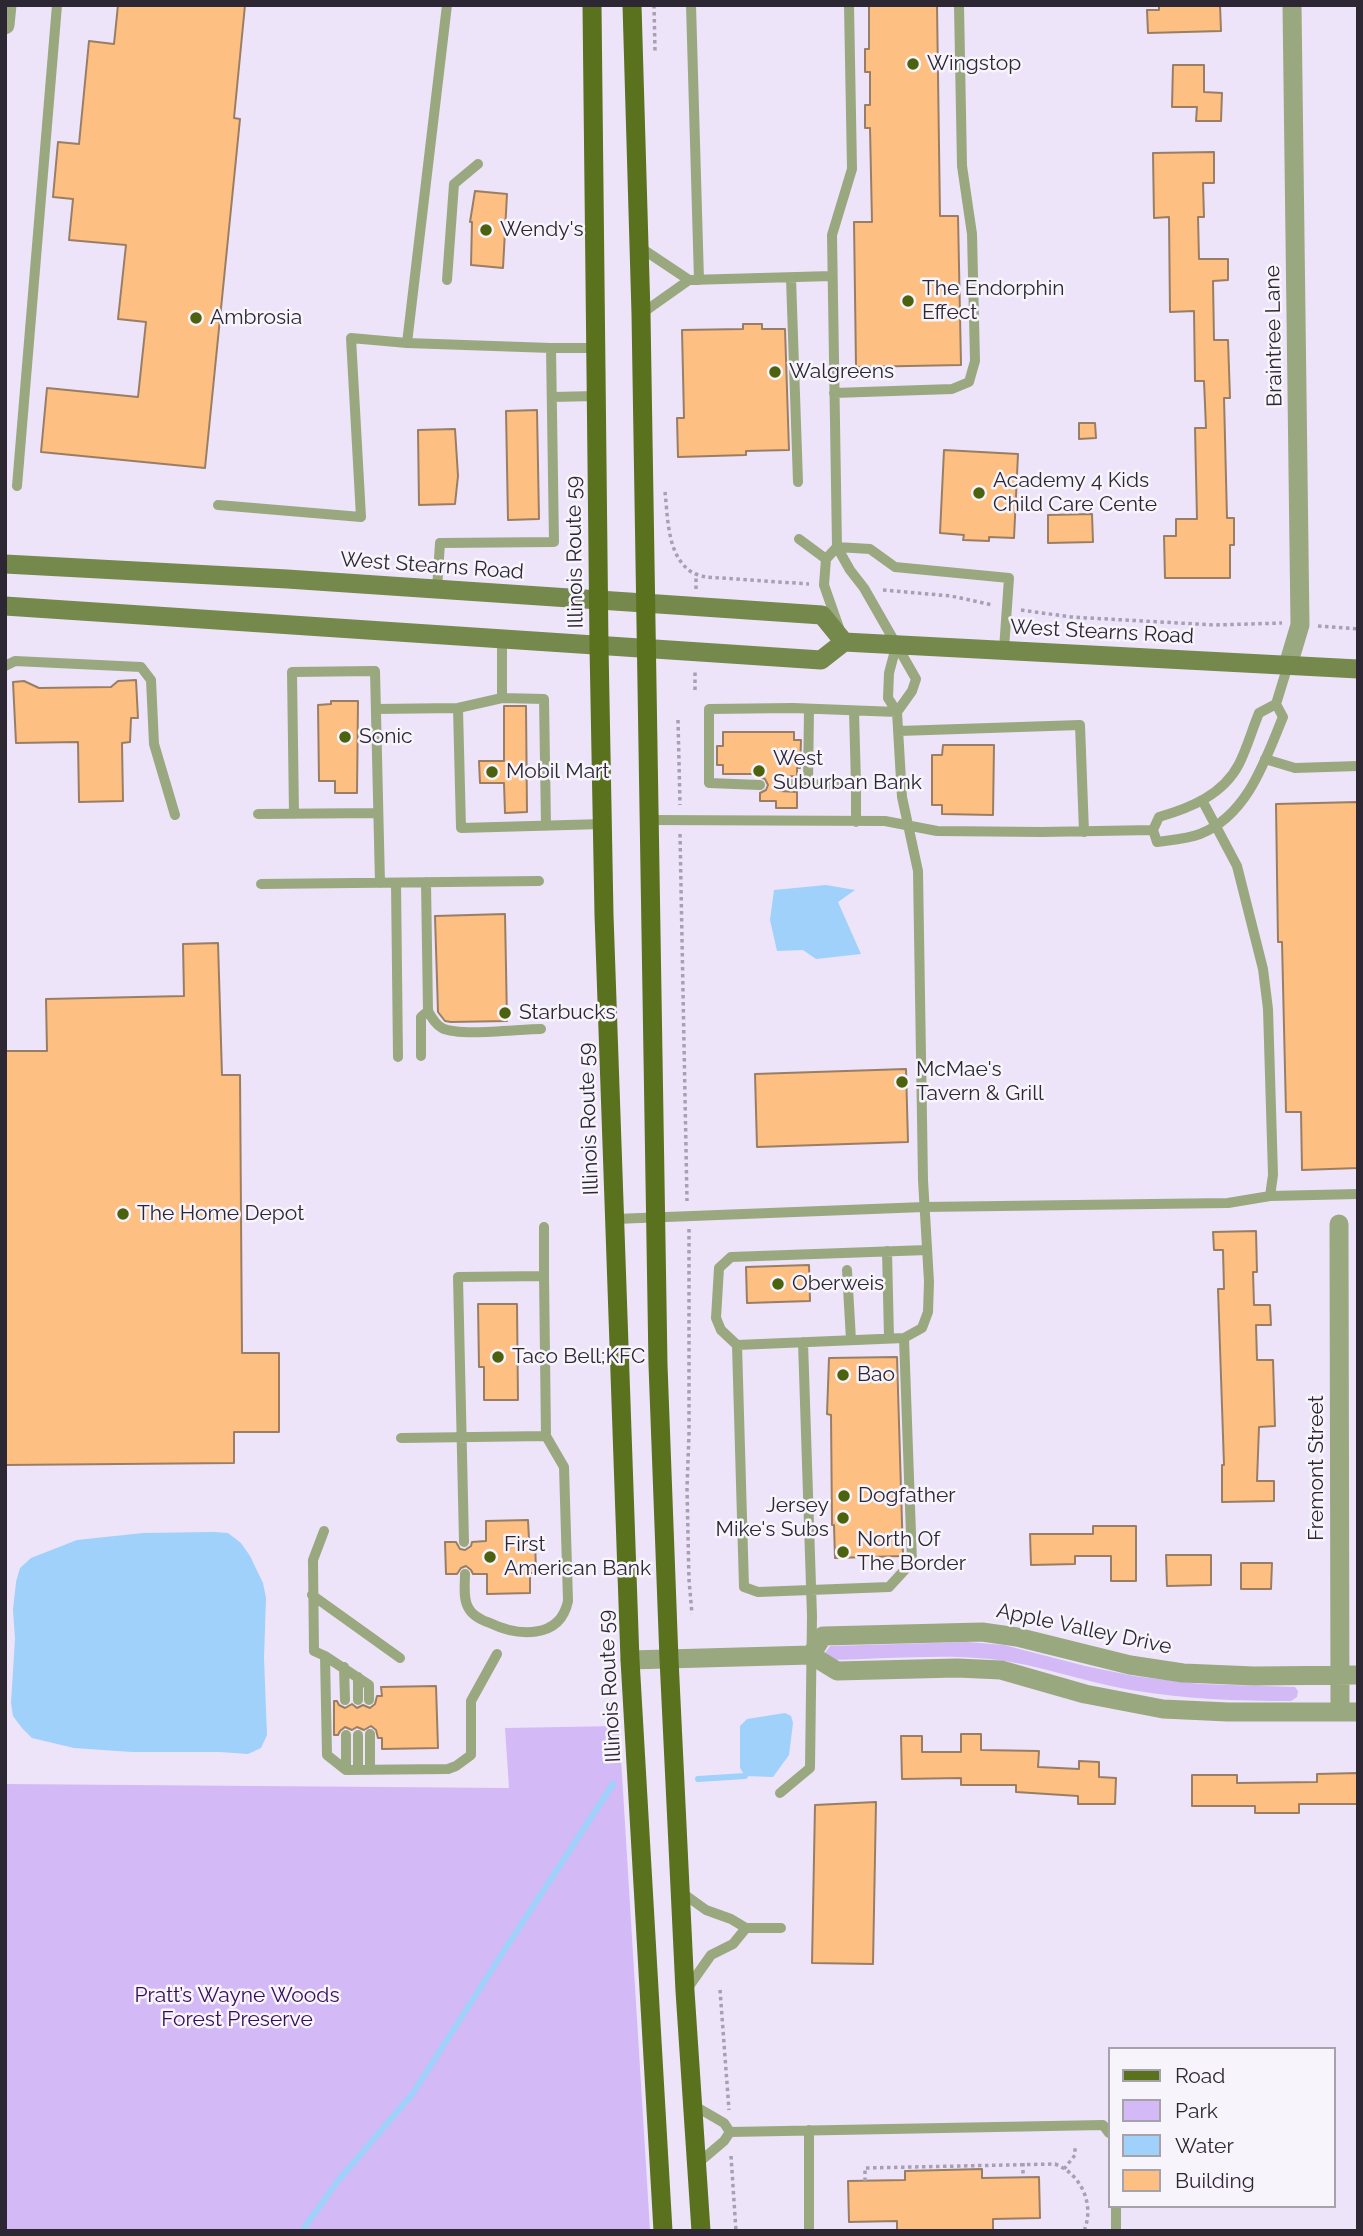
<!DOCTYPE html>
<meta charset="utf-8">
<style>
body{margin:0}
#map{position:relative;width:1363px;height:2236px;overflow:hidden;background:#ede4fa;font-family:Raleway,sans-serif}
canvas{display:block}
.frame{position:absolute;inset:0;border:7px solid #2d2734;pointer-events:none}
.legend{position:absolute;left:1108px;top:2047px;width:228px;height:161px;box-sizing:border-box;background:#f7f4fb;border:2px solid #a6a2ab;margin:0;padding:9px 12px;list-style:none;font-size:21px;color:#2d2734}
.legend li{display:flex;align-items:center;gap:14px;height:35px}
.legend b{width:35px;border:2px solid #a6a2ab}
</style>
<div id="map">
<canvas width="1363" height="2236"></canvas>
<div class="frame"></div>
<ul class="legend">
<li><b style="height:9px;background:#5a711e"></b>Road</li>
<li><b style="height:19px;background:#d3b9f6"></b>Park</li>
<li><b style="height:19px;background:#9fd1fb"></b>Water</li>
<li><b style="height:19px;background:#febf83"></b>Building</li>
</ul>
</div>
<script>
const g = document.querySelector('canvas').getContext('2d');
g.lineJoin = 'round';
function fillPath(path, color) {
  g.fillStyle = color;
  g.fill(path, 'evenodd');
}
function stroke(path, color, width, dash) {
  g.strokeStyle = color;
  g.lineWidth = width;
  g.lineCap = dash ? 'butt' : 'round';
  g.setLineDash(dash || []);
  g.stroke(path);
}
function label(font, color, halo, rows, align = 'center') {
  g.font = font + ' Raleway,sans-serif';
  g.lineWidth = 5;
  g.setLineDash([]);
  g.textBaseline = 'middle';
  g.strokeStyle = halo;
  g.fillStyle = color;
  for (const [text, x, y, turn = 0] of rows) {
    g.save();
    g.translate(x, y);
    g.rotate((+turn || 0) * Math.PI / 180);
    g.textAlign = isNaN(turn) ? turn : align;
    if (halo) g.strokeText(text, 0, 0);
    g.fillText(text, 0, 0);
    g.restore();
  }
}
const green = new Path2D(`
 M968 1642 1004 1645 1085 1666 1134 1676 1200 1684 1295 1687 1298 1691 1297 1697 1291 1701C1238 1701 1184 1699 1131 1690 1084 1682 1038 1664 990 1659 938 1654 883 1659 830 1660L825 1653 830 1646Z
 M619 1726 650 2231H5V1784L509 1788 505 1728Z`);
const water = new Path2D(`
 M826 885 855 890 838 902 861 954 816 959 803 950 777 951 770 920 774 890Z
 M214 1532 228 1533 241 1543 250 1556 263 1583 266 1598 264 1658 267 1735 261 1748 248 1754 220 1752H132L74 1748 32 1738 22 1728 13 1716 11 1703 15 1639 13 1610 16 1582 20 1568 31 1558 77 1540 143 1533Z
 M785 1713 791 1716 793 1723 789 1755 773 1777 745 1776 740 1768V1726L747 1719Z`);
const stream = new Path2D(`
 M698 1779 745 1776
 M302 2231 337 2182 413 2093 498 1960 613 1784`);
const building = new Path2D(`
 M118 5H245L234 118 240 119 205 468 41 452 47 388 138 397 146 322 118 319 126 245 69 240 73 199 53 197 58 142 79 144 89 41 114 44Z
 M869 5H937L940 216H958L961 365 856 367 854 222H872L870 128H865V105H870V72H865V49H869Z
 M1159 5H1220L1221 31 1148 33 1147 10H1159Z
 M1173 65H1204V92L1222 93 1221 121H1196L1197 107H1172Z
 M1214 152V183H1203L1204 217H1198L1199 259H1228V280L1213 281 1214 340H1228L1230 398H1224L1227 518H1234V545H1230V578H1165L1164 536H1176V519H1197L1195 428H1206L1204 381H1195L1194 311 1170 312 1169 217 1154 218 1153 153Z
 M475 191 507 194 503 268 471 265 472 222H470Z
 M743 324H762V329H785L789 450 746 451V455L678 457 677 418H684L682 330 743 329Z
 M537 410 539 519 508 520 506 411Z
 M1079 423H1095L1096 438 1079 439Z
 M455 429 458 476 455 504 419 505 418 430Z
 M944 450 1018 454 1014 538 989 537V541L963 540 964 535 940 533Z
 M1092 514 1093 542 1048 543V515Z
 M136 680 138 718H131L130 742 122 743 123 801 79 802 78 742 16 743 13 682 24 681 39 688 111 687 118 681Z
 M331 701H358L357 793H335V781H319L318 705 331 704Z
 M504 706H526L527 812 505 813 504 783H480L479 761H504Z
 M723 732H794V740H801L800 768H797V776L780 777 775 785 780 791 797 792V808H776V801H760V793L766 790 768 785 765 779 760 777V774H723V765H717V746H723Z
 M943 745H994L993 815 942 814V805H932V755H942Z
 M1358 802V1168L1302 1170 1301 1112H1286L1282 942H1278L1276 804Z
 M505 914 507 1021 451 1022 445 1021 438 1012 435 916Z
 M218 943 222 1075H240L242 1353H279V1432H234V1463L5 1465V1051H47L46 999 184 996 183 944Z
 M906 1069 908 1142 757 1147 755 1074Z
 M1256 1231 1257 1272H1253L1254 1305H1270L1271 1325H1256L1257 1360H1273L1275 1426 1259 1427 1257 1481H1274V1501L1222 1502V1465H1224L1218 1289H1224L1223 1250H1214L1213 1232Z
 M809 1265 810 1301 747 1303 746 1267Z
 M478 1304H517L518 1400H484V1367H479Z
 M897 1357 903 1556 835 1558 834 1525H832L831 1415 827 1414 829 1358Z
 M528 1520 529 1539H535L536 1573H530V1593L487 1594V1574H473L471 1570 466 1566 461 1568 457 1574H446L445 1542H456L460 1549 465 1550 471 1546 472 1542 486 1541V1521Z
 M1093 1526H1136V1581H1111V1556H1075V1564L1031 1565 1030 1534H1093Z
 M1166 1555H1211V1585L1167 1586Z
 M1241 1563H1272L1271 1589H1241Z
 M436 1686 438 1748 382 1749V1738H378L376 1730 371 1726 364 1730 357 1727 352 1730 345 1727 340 1731 338 1735H334V1701H337L339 1705 345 1708 352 1704 357 1708 363 1705 370 1708 375 1704 377 1696H382L381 1687Z
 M961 1734H981V1750L1039 1751 1038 1767 1079 1769V1761L1099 1762V1777L1116 1778 1115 1804H1078V1796L1016 1792V1785H961V1778L902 1779 901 1736H922V1752H961Z
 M1358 1773V1804H1299V1813H1255V1806H1192V1775H1237V1783L1317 1782V1774Z
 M876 1802 873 1964 812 1963 815 1805Z
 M982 2169V2178L1039 2177 1040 2218 993 2219V2231H897V2221L849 2222 848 2181 905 2180V2171Z`);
const path = new Path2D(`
 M654 5 655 51
 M665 492C668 518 667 554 690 571 694 574 701 576 706 577L809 584
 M696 589V574
 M883 590 951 596 993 605
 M1021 610 1071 617 1215 625 1282 623
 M1318 626 1358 629
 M695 690V670
 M678 720 680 805
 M680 834 687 1201
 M689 1229V1434L687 1488 689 1580 692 1614
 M720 1990 729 2110
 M731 2156 736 2231
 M1023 2163V2177
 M1064 2169 1075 2155V2148
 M865 2181V2168L1055 2164C1081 2174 1095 2204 1084 2231`);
const service = new Path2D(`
 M447 5 407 343 551 348H595
 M691 5 699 280
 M849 5 852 169 832 235 837 547 850 570 864 588 916 679 912 691 897 712
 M638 246 689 280 832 276
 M791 278 798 482
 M447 280 454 184 478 164
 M641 314 689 280
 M834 393 952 389 969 382 975 361 972 234 962 166 959 5
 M552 397 596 396
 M17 486 57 5
 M218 505 361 517 351 338 407 343
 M799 539 826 559
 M837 547 870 549 895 567 1009 578 1004 649
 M837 547 826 559 824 585 839 628
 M437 589 440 543 554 542 551 348
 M897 643 889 673 888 698 897 712 902 797 918 871 923 1180 929 1282 928 1312 922 1328 904 1338 737 1345 744 1587 758 1592 889 1587 912 1562 904 1338
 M5 666 15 661 141 667 151 680 154 744 175 815
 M502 698V640
 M1276 704 1283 717C1265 760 1248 815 1200 834 1187 839 1171 840 1157 842L1153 830 1159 817C1190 808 1223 795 1239 764 1247 748 1252 730 1259 713L1276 704 1288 665
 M458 708 461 828 603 824
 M376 709 458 708 502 698 544 699 546 826
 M899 731 1080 725 1084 832
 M1265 759 1295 768 1358 766
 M783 784 856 785 854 711
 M808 784 809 709
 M760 785 709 783V709L793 708 897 712
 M856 785V822
 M258 814 377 813
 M294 814 292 672 375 671 380 883
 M650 820 885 821 937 831 1042 832 1153 830
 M426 882 428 1011C432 1018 435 1024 442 1028 460 1037 519 1029 541 1029
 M396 883 398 1057
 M261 884 539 881
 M421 1056V1017L428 1011
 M1270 1196 1358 1194
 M615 1219 924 1207 1228 1203 1270 1196 1273 1175 1268 1009 1263 969 1237 866 1202 800
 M544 1227V1276
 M887 1251 889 1338
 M847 1270 851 1340
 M737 1345 721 1330 716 1318 719 1268 731 1257 927 1250
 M401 1438 546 1436
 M324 1531 313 1560 314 1651 325 1656 327 1755 346 1770 448 1769 456 1766 471 1755V1701L497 1654
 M464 1542 458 1277 544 1276 546 1436 564 1467 568 1601C560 1640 517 1636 490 1623 481 1620 472 1616 468 1607 463 1598 465 1584 465 1574
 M312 1595 400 1658
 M325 1656 369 1685V1700
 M344 1667 345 1700
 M358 1677V1700
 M370 1734V1769
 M346 1735V1770
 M358 1735V1770
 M780 1793 810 1768 812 1616 803 1342
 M681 1892 706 1910 731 1919 746 1928H781
 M687 1989 711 1955 733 1944 746 1928
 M693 2105 724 2123 730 2132
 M809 2130V2231
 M730 2132 1103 2125 1109 2133
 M697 2164 724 2141 730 2132
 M1116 2206V2231`);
const minor = new Path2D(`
 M5 25 7 5
 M1288 665 1300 625 1292 5
 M1339 1224 1340 1712
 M811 1655 823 1636 982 1632 1017 1637 1130 1665 1183 1673 1254 1676 1358 1675
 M630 1660 811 1655 837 1671 957 1668 1001 1670 1085 1694 1163 1709 1228 1712H1358`);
const secondary = new Path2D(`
 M5 564 287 579 822 615 844 642
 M5 606 821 660 844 642 1358 669`);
const primary = new Path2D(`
 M592 5 599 646 604 915 630 1660 663 2231
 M632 5 641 314 658 1365 669 1659 685 1991 701 2231`);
const markers = [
 [913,64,7,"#4c620e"],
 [486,230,7,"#4c620e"],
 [908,301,7,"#4c620e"],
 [196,318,7,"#4c620e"],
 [775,372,7,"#4c620e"],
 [979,493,7,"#4c620e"],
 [345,737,7,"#4c620e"],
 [759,771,7,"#4c620e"],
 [492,772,7,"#4c620e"],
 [505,1013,7,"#4c620e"],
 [902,1082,7,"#4c620e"],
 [123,1214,7,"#4c620e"],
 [778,1284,7,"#4c620e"],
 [498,1357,7,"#4c620e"],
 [843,1375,7,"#4c620e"],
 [844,1496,7,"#4c620e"],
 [843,1518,7,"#4c620e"],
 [843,1552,7,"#4c620e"],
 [490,1557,7,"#4c620e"]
];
const poiNames = [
 ["Wingstop",927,64],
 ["Wendy's",500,230],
 ["The Endorphin",922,289],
 ["Effect",922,313],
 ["Ambrosia",210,318],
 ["Walgreens",789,372],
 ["Academy 4 Kids",993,481],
 ["Child Care Cente",993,505],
 ["Sonic",359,737],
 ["West",773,759],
 ["Suburban Bank",773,783],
 ["Mobil Mart",506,772],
 ["Starbucks",519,1013],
 ["McMae's",916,1070],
 ["Tavern & Grill",916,1094],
 ["The Home Depot",137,1214],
 ["Oberweis",792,1284],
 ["Taco Bell;KFC",512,1357],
 ["Bao",857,1375],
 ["Dogfather",858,1496],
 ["Jersey",829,1506,"right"],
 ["Mike's Subs",829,1530,"right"],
 ["North Of",857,1540],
 ["The Border",857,1564],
 ["First",504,1545],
 ["American Bank",504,1569]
];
const streetNames = [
 ["Braintree Lane",1274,336,-91],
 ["Illinois Route 59",575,552,-91],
 ["West Stearns Road",432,566,4],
 ["West Stearns Road",1102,632,3],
 ["Illinois Route 59",589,1119,-92],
 ["Fremont Street",1317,1468,-90],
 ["Apple Valley Drive",1084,1629,12],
 ["Illinois Route 59",610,1686,-93]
];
const parkNames = [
 ["Pratt’s Wayne Woods",237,1996],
 ["Forest Preserve",237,2020]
];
fillPath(green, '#d3b9f6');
fillPath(water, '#9fd1fb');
stroke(stream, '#9fd1fb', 6);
fillPath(building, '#febf83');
stroke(building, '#9a7e64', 2);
stroke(path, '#a79fb2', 3.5, [3.5, 3.5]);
stroke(service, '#9aa880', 10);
stroke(minor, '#9aa880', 19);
stroke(secondary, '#74894b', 19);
stroke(primary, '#5a711e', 19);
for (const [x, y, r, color] of markers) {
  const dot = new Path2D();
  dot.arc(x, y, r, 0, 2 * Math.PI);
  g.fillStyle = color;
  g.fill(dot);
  stroke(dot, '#f7f4fb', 2.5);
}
label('21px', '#2d2734', '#f7f4fb', poiNames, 'left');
label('21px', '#2d2734', '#f7f4fb', streetNames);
label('21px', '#380c5b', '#f7f4fb', parkNames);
</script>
